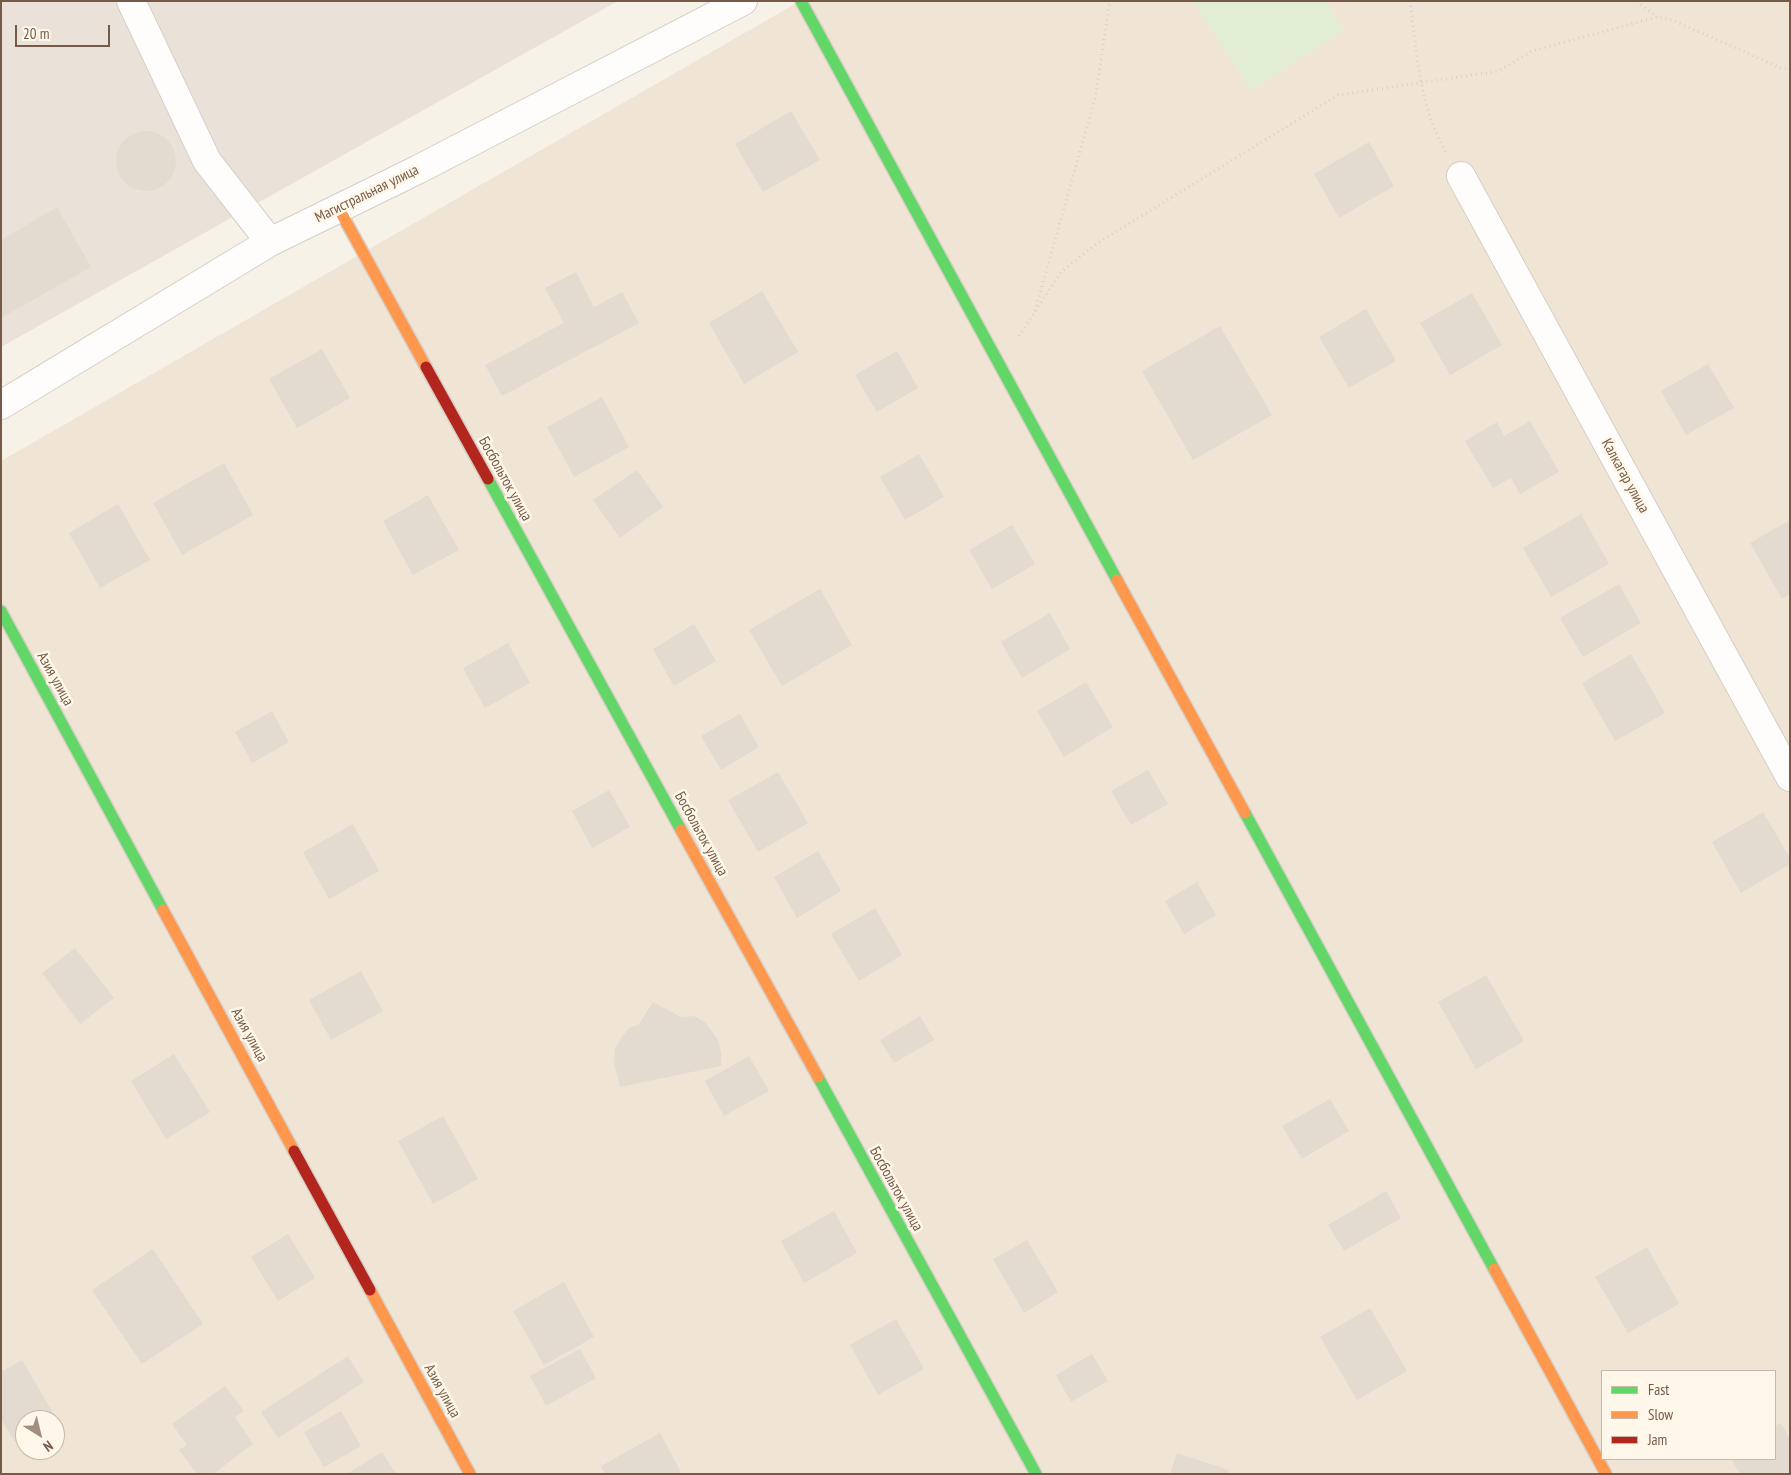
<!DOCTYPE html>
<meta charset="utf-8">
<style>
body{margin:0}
#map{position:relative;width:1791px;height:1475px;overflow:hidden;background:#f7f2e8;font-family:"PT Sans Narrow",sans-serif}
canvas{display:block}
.frame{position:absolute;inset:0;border:2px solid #755a48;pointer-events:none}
.legend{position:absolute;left:1601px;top:1370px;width:175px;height:90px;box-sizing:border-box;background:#fff7e9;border:1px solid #c8b8a9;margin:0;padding:6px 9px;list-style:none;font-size:15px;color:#755a48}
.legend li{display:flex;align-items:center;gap:10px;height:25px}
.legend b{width:25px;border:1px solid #c8b8a9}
.north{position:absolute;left:15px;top:1410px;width:50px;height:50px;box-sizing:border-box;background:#fff7e9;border:1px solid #c8b8a9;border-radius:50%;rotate:144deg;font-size:14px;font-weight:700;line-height:20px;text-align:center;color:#755a48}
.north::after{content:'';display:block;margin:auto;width:18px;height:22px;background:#a28f80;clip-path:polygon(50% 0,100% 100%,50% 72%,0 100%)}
.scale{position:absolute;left:15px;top:25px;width:95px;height:22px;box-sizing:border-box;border:2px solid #755a48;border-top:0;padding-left:6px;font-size:15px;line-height:18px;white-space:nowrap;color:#755a48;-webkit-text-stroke:4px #fff7e9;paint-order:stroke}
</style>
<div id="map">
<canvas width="1791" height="1475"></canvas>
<div class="frame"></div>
<ul class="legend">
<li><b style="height:6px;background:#63d668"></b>Fast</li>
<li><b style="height:6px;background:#ff974d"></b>Slow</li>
<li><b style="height:6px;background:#b3261e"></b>Jam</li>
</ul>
<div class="north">N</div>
<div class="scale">20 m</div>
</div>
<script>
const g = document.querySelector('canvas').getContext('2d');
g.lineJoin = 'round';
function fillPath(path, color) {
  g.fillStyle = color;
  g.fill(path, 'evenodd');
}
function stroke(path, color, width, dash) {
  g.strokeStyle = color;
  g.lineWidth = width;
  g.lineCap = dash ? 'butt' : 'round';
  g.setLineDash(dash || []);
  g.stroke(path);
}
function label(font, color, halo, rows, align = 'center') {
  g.font = font + ' "PT Sans Narrow",sans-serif';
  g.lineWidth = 5;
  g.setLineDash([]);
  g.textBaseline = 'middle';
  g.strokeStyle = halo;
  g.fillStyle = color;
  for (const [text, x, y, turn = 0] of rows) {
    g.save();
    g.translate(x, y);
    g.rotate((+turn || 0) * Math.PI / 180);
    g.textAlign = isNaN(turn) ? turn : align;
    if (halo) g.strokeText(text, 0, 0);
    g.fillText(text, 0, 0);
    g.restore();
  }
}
const residential = new Path2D(`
 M800 1H1790V1474H1V461ZM1602 1371H1775V1459H1602ZM25 1420H55V1450H25Z`);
const industrial = new Path2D(`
 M1 1H618L1 347Z`);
const green = new Path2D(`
 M1193 1H1325L1344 30 1251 91Z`);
const building = new Path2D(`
 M791 111 820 160 763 192 735 144Z
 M116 161a30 30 0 1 1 60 0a30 30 0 1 1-60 0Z
 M1369 142 1394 186 1339 218 1314 174Z
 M57 207 91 267 1 318V240Z
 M576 272 594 307 622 292 639 323 502 396 485 365 564 323 545 288Z
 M762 291 798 352 744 384 709 323Z
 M1472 293 1502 345 1450 375 1420 323Z
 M1366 309 1396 361 1349 388 1319 337Z
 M1220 326 1272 415 1193 460 1142 371Z
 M322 349 350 398 297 428 269 379Z
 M897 351 918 388 877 412 855 375Z
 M1708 364 1734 408 1686 435 1661 391Z
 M602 397 629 447 574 477 547 427Z
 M1530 421 1559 472 1520 494 1511 478 1493 488 1465 441 1497 422 1504 436Z
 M919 454 944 497 905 520 880 477Z
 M224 463 253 515 182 555 153 503Z
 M637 470 663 507 620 538 593 500Z
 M428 495 459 550 413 575 383 521Z
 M118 504 150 560 100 588 69 533Z
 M1581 514 1609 564 1551 597 1523 548Z
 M1790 520V594L1782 599 1750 543Z
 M1012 525 1035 564 992 589 969 550Z
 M1619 584 1641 623 1583 657 1560 618Z
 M820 589 852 645 782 686 749 630Z
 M1050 613 1070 649 1022 678 1001 642Z
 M694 624 716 661 674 686 653 649Z
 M508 643 530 683 485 708 463 668Z
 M1631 654 1665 713 1615 741 1582 683Z
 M1086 682 1113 727 1064 757 1037 711Z
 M272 711 289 742 252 763 235 732Z
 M740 714 759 747 721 770 701 736Z
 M1148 770 1168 804 1131 825 1111 791Z
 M778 772 808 823 758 852 728 800Z
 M609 790 630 827 592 848 572 811Z
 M1763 812 1790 858V864L1741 893 1712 842Z
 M353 824 379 871 329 899 303 852Z
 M818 851 841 891 797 918 774 877Z
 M1197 882 1216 915 1184 934 1165 901Z
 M875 908 902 955 859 981 831 934Z
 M75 948 114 998 80 1024 42 973Z
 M361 971 383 1011 331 1040 309 1000Z
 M1486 975 1524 1041 1476 1069 1438 1002Z
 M653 1002 681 1017 694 1016 706 1023 718 1040 721 1053V1066L620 1087 614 1063 615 1049 621 1038 629 1028 639 1024Z
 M920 1016 934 1040 894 1063 880 1040Z
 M174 1054 210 1112 166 1139 131 1081Z
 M749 1056 769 1091 724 1116 705 1081Z
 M1330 1099 1349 1131 1302 1159 1282 1126Z
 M443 1116 478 1179 433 1204 398 1141Z
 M1386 1191 1401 1218 1344 1251 1328 1225Z
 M834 1211 857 1253 804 1283 781 1241Z
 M288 1234 315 1278 278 1301 251 1257Z
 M1027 1240 1058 1292 1024 1313 993 1259Z
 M1647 1247 1679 1304 1628 1333 1595 1277Z
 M153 1249 203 1324 142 1364 92 1290Z
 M564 1282 594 1337 544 1365 513 1311Z
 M1370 1308 1407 1371 1357 1400 1320 1337Z
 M896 1319 924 1369 878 1395 850 1345Z
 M580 1349 596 1378 546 1406 530 1376Z
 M1092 1354 1108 1381 1071 1402 1056 1375Z
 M348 1356 364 1382 278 1438 261 1412Z
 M22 1360 56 1418 53 1420H25V1437L15 1442 1 1419V1372Z
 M225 1386 244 1411 235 1417 253 1444 213 1474H197L179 1450 187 1445 172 1424Z
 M341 1411 361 1446 324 1467 304 1432Z
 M1781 1423 1790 1439V1474H1740L1731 1459H1775V1426Z
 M660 1433 682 1474H605L601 1466Z
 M382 1452 396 1474H347Z
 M1177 1453 1229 1470 1227 1474H1170Z`);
const path = new Path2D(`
 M1410 1C1417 52 1419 108 1446 152
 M1637 1 1657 17
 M1035 311 1095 99 1110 1
 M1019 336 1061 272 1096 244 1338 95 1499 71 1532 51 1657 17 1672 20 1781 68 1790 69`);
const street = new Path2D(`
 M131 1 207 161 270 242
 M1461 176 1790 777
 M1 405 270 242 419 169 743 1`);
const fast = new Path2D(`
 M801 1 1117 580
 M488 479 681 830
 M1 611 163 910
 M1245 813 1494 1269
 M818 1077 1036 1474`);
const slow = new Path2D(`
 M339 209 426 367
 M1117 580 1245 813
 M681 830 818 1077
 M163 910 294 1151
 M1494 1269 1606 1474
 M370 1290 470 1474`);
const jam = new Path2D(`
 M426 367 488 479
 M294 1151 370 1290`);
const streetNames = [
 ["Магистральная улица",367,194,-26],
 ["Калкагар улица",1625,476,61],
 ["Босбольток улица",505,479,61],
 ["Азия улица",55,679,61],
 ["Босбольток улица",701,834,61],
 ["Азия улица",249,1035,61],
 ["Босбольток улица",896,1189,61],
 ["Азия улица",442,1391,61]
];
fillPath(residential, '#f0e5d5');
fillPath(industrial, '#eae2d9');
fillPath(green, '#e2eed3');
fillPath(building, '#e3dad0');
stroke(street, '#d6cfc7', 30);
stroke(fast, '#d6cec5', 14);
stroke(slow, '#d6cec5', 14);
stroke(jam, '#d6cec5', 14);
stroke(path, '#d8d0c9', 3, [1, 4]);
stroke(street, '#fefdfc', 28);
stroke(fast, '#63d668', 11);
stroke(slow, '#ff974d', 11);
stroke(jam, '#b3261e', 11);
label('15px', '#755a48', '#fff7e9', streetNames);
</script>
